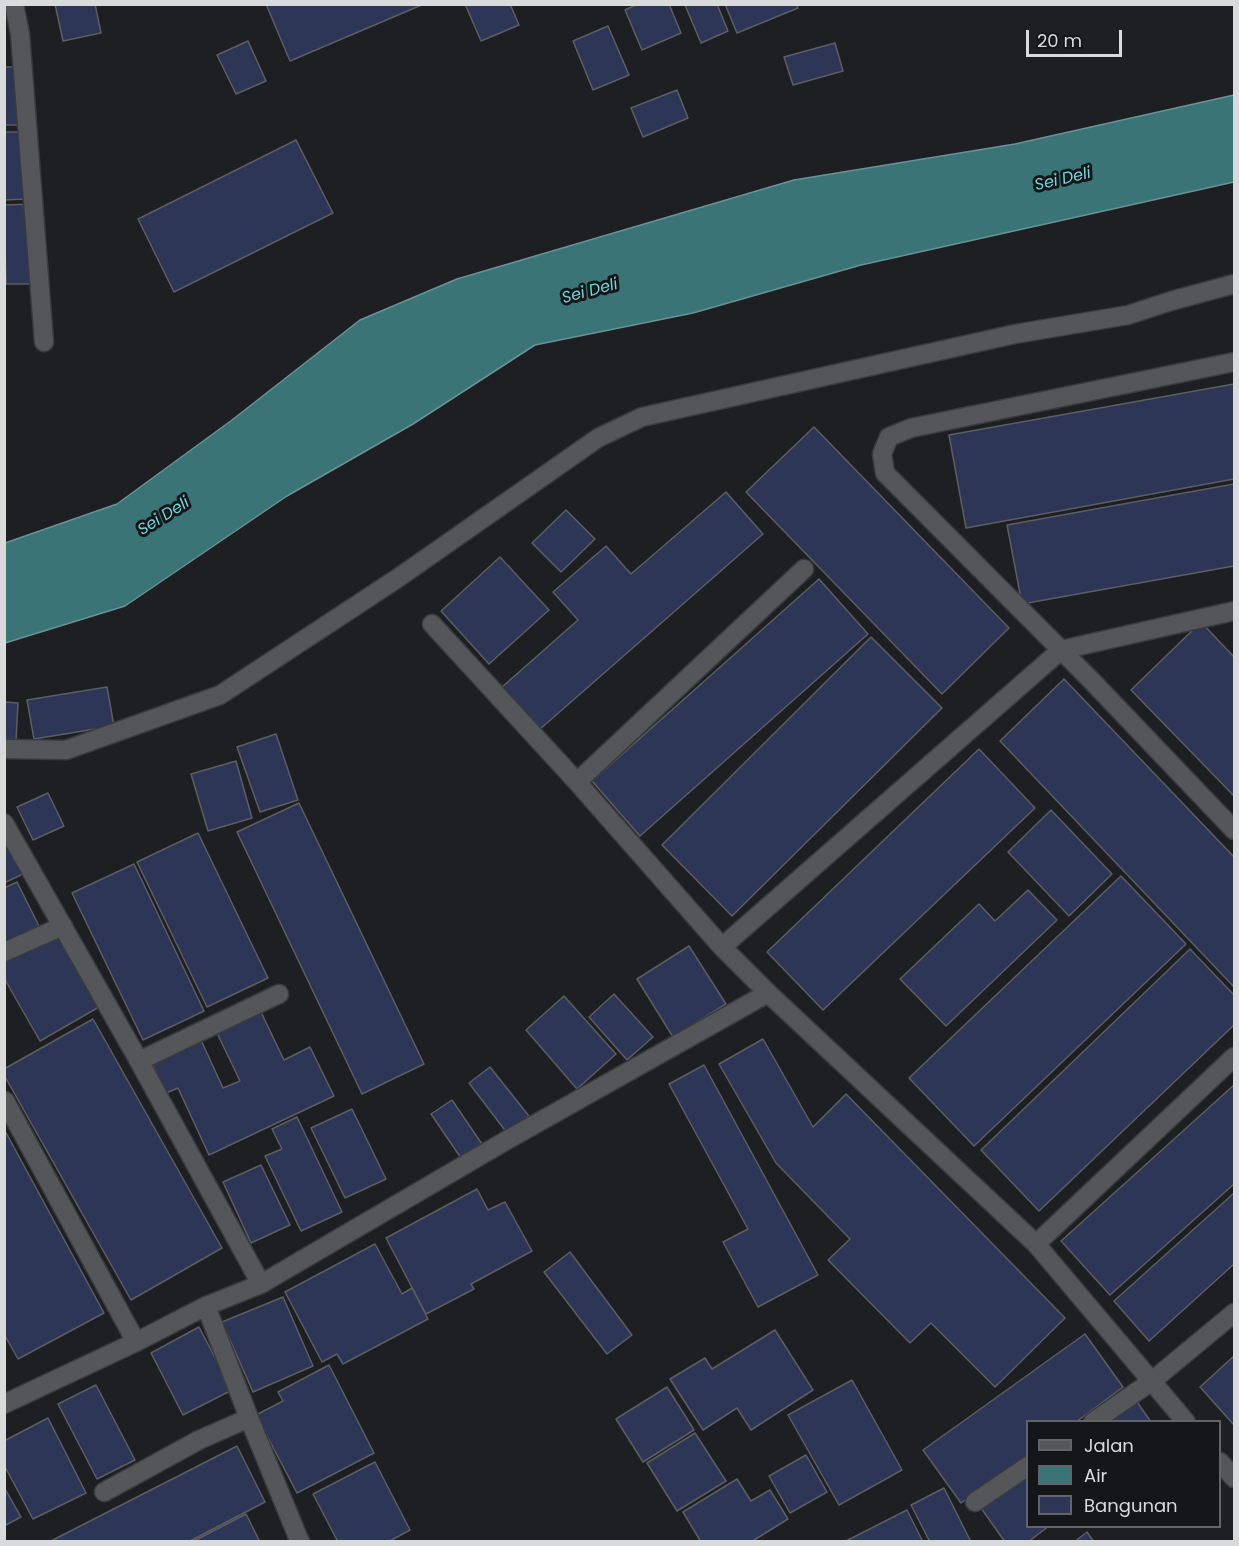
<!DOCTYPE html>
<style>
body{margin:0}
#map{position:relative;width:1239px;height:1546px;overflow:hidden;background:#1e1f23;font-family:Poppins,sans-serif}
canvas{display:block}
.frame{position:absolute;inset:0;border:6px solid #d9dadc;pointer-events:none}
.legend{position:absolute;left:1026px;top:1420px;width:195px;height:108px;box-sizing:border-box;background:#151619;border:2px solid #636467;margin:0;padding:8px 10px;list-style:none;font-size:18px;color:#d9dadc}
.legend li{display:flex;align-items:center;gap:12px;height:30px}
.legend b{width:30px;border:2px solid #636467}
.scale{position:absolute;left:1026px;top:30px;width:96px;height:27px;box-sizing:border-box;border:3px solid #d9dadc;border-top:0;padding-left:8px;font-size:18px;line-height:21px;white-space:nowrap;color:#d9dadc;-webkit-text-stroke:4px #151619;paint-order:stroke}
</style>
<div id="map">
<canvas width="1239" height="1546"></canvas>
<div class="frame"></div>
<ul class="legend">
<li><b style="height:8px;background:#55565a"></b>Jalan</li>
<li><b style="height:16px;background:#3a7476"></b>Air</li>
<li><b style="height:16px;background:#2e3658"></b>Bangunan</li>
</ul>
<div class="scale">20 m</div>
</div>
<script>
const g = document.querySelector('canvas').getContext('2d');
g.lineJoin = 'round';
function fillPath(path, color) {
  g.fillStyle = color;
  g.fill(path, 'evenodd');
}
function stroke(path, color, width, dash) {
  g.strokeStyle = color;
  g.lineWidth = width;
  g.lineCap = dash ? 'butt' : 'round';
  g.setLineDash(dash || []);
  g.stroke(path);
}
function label(font, color, halo, rows, align = 'center') {
  g.font = font + ' Poppins,sans-serif';
  g.lineWidth = 6;
  g.setLineDash([]);
  g.textBaseline = 'middle';
  g.strokeStyle = halo;
  g.fillStyle = color;
  for (const [text, x, y, turn = 0] of rows) {
    g.save();
    g.translate(x, y);
    g.rotate((+turn || 0) * Math.PI / 180);
    g.textAlign = isNaN(turn) ? turn : align;
    if (halo) g.strokeText(text, 0, 0);
    g.fillText(text, 0, 0);
    g.restore();
  }
}
const water = new Path2D(`
 M1234 95V182L861 265 693 313 535 345 413 424 287 496 125 606 5 643V543L117 504 232 420 360 320 457 279 794 180 1015 144Z`);
const building = new Path2D(`
 M55 4H95L101 33 63 41Z
 M266 4H424L290 61Z
 M465 4H510L519 25 481 41Z
 M638 4H669L681 33 642 50 625 10Z
 M717 4 728 31 701 43 685 5Z
 M725 4H796L798 8 737 33Z
 M608 26 629 75 593 90 573 41Z
 M248 41 266 81 236 94 217 55Z
 M835 43 843 71 793 85 784 57Z
 M4 67H19L20 125H4Z
 M677 90 688 118 643 137 631 108Z
 M4 132H25L26 199 4 200Z
 M296 140 333 213 174 292 138 219Z
 M31 204 32 284H6L4 205Z
 M1234 384V479L966 528 949 435Z
 M814 427 1009 628 942 694 746 492Z
 M1234 484V566L1022 604 1007 525Z
 M726 492 763 534 539 730 502 687 578 620 553 592 606 546 631 574Z
 M566 510 595 539 561 572 532 543Z
 M500 557 549 610 489 664 441 611Z
 M819 579 868 634 640 836 592 781Z
 M1201 622 1234 657V796L1131 690Z
 M871 637 942 708 732 916 662 845Z
 M1064 679 1234 857V987L1000 741Z
 M107 687 114 726 34 739 27 700Z
 M4 702 18 703 16 740 4 739Z
 M276 734 298 800 260 812 237 747Z
 M979 749 1035 808 823 1010 767 952Z
 M236 761 252 818 208 831 191 774Z
 M48 793 64 826 33 840 17 807Z
 M299 803 424 1064 362 1094 237 832Z
 M1051 810 1112 874 1069 916 1008 852Z
 M198 833 268 978 207 1007 137 862Z
 M7 842 23 874 4 883V844Z
 M134 864 204 1011 143 1040 72 893Z
 M1121 876 1186 944 974 1146 909 1078Z
 M17 882 39 926 4 943V888Z
 M1028 890 1057 920 946 1026 900 979 979 904 995 921Z
 M57 933 99 1007 40 1041 4 978V962Z
 M689 946 726 1004 673 1037 637 979Z
 M1190 949 1234 995V1025L1039 1211 981 1150Z
 M614 994 653 1037 627 1060 589 1017Z
 M564 996 616 1054 577 1089 526 1030Z
 M260 1010 284 1060 310 1047 334 1096 209 1155 178 1088 166 1093 151 1061 200 1038 223 1088 240 1081 216 1031Z
 M93 1019 222 1248 131 1300 4 1075V1069Z
 M763 1039 813 1127 846 1094 1065 1318 995 1387 931 1323 910 1343 828 1260 850 1239 776 1163 719 1064Z
 M704 1065 818 1275 758 1307 723 1242 748 1229 669 1084Z
 M490 1067 529 1116 507 1133 469 1083Z
 M1234 1085V1184L1110 1295 1061 1241Z
 M452 1100 484 1147 463 1161 431 1114Z
 M352 1109 386 1179 345 1198 311 1128Z
 M297 1117 342 1212 301 1231 265 1156 282 1149 272 1129Z
 M4 1129 104 1313 18 1359 4 1334Z
 M261 1165 290 1225 251 1243 223 1182Z
 M477 1189 488 1210 505 1202 532 1251 471 1284 474 1289 426 1314 386 1238Z
 M1234 1193V1264L1149 1341 1114 1301Z
 M375 1244 402 1294 412 1288 428 1319 343 1364 337 1354 322 1362 285 1292Z
 M570 1252 632 1335 607 1354 544 1272Z
 M283 1297 313 1366 253 1392 222 1322Z
 M199 1327 232 1390 183 1415 151 1353Z
 M775 1330 813 1390 751 1430 737 1408 703 1430 670 1379 705 1358 712 1369Z
 M1085 1334 1123 1387 1076 1422H1028V1456L961 1503 923 1450Z
 M1234 1356V1425L1200 1387Z
 M329 1365 374 1453 297 1493 256 1415 283 1401 278 1392Z
 M852 1380 902 1470 839 1505 788 1415Z
 M96 1385 135 1460 97 1479 58 1404Z
 M667 1387 694 1430 643 1462 616 1419Z
 M1135 1399 1151 1422H1102Z
 M48 1418 86 1493 33 1519 4 1465V1441Z
 M695 1433 726 1481 677 1511 647 1463Z
 M237 1446 265 1502 188 1542H49Z
 M806 1455 827 1492 790 1513 769 1476Z
 M375 1462 410 1530 388 1542H338L313 1494Z
 M1028 1475V1526H1049L1028 1542H1005L981 1508Z
 M737 1479 751 1501 770 1490 788 1519 751 1542H701L683 1512Z
 M4 1487 21 1517 4 1526Z
 M944 1488 971 1542H930L911 1505Z
 M907 1510 923 1542H846V1541Z
 M246 1514 260 1542H192Z
 M1087 1532 1094 1542H1074Z`);
const minor = new Path2D(`
 M14 4 20 34 44 342
 M1234 362 911 428 889 437 882 454 885 473 1090 679 1234 830
 M432 624 577 782 722 947
 M4 749 66 750 220 695 398 578 598 438 642 417 1015 334 1128 315 1171 301 1234 284
 M577 782 804 569
 M4 823 139 1061 261 1284
 M4 952 63 926
 M139 1061 279 994
 M5 1101 136 1342
 M1036 1244 1234 1057
 M206 1306 249 1418 300 1542
 M4 1404 136 1342 206 1306 261 1284 507 1140 768 993
 M1093 1422 1152 1381 1234 1313
 M1186 1422 1036 1244 768 993 722 947 1061 650 1234 611
 M1220 1462 1234 1478
 M104 1492 199 1440 249 1418
 M975 1502 1028 1466`);
const waterNames = [
 ["Sei Deli",1063,180,-13],
 ["Sei Deli",590,292,-15],
 ["Sei Deli",164,517,-32]
];
fillPath(water, '#3a7476');
stroke(water, '#6a9395', 1.5);
fillPath(building, '#2e3658');
stroke(building, '#5c5e62', 1.5);
stroke(minor, '#3a3b3e', 21);
stroke(minor, '#55565a', 18);
label('italic 16px', '#76d5da', '#151619', waterNames);
</script>
